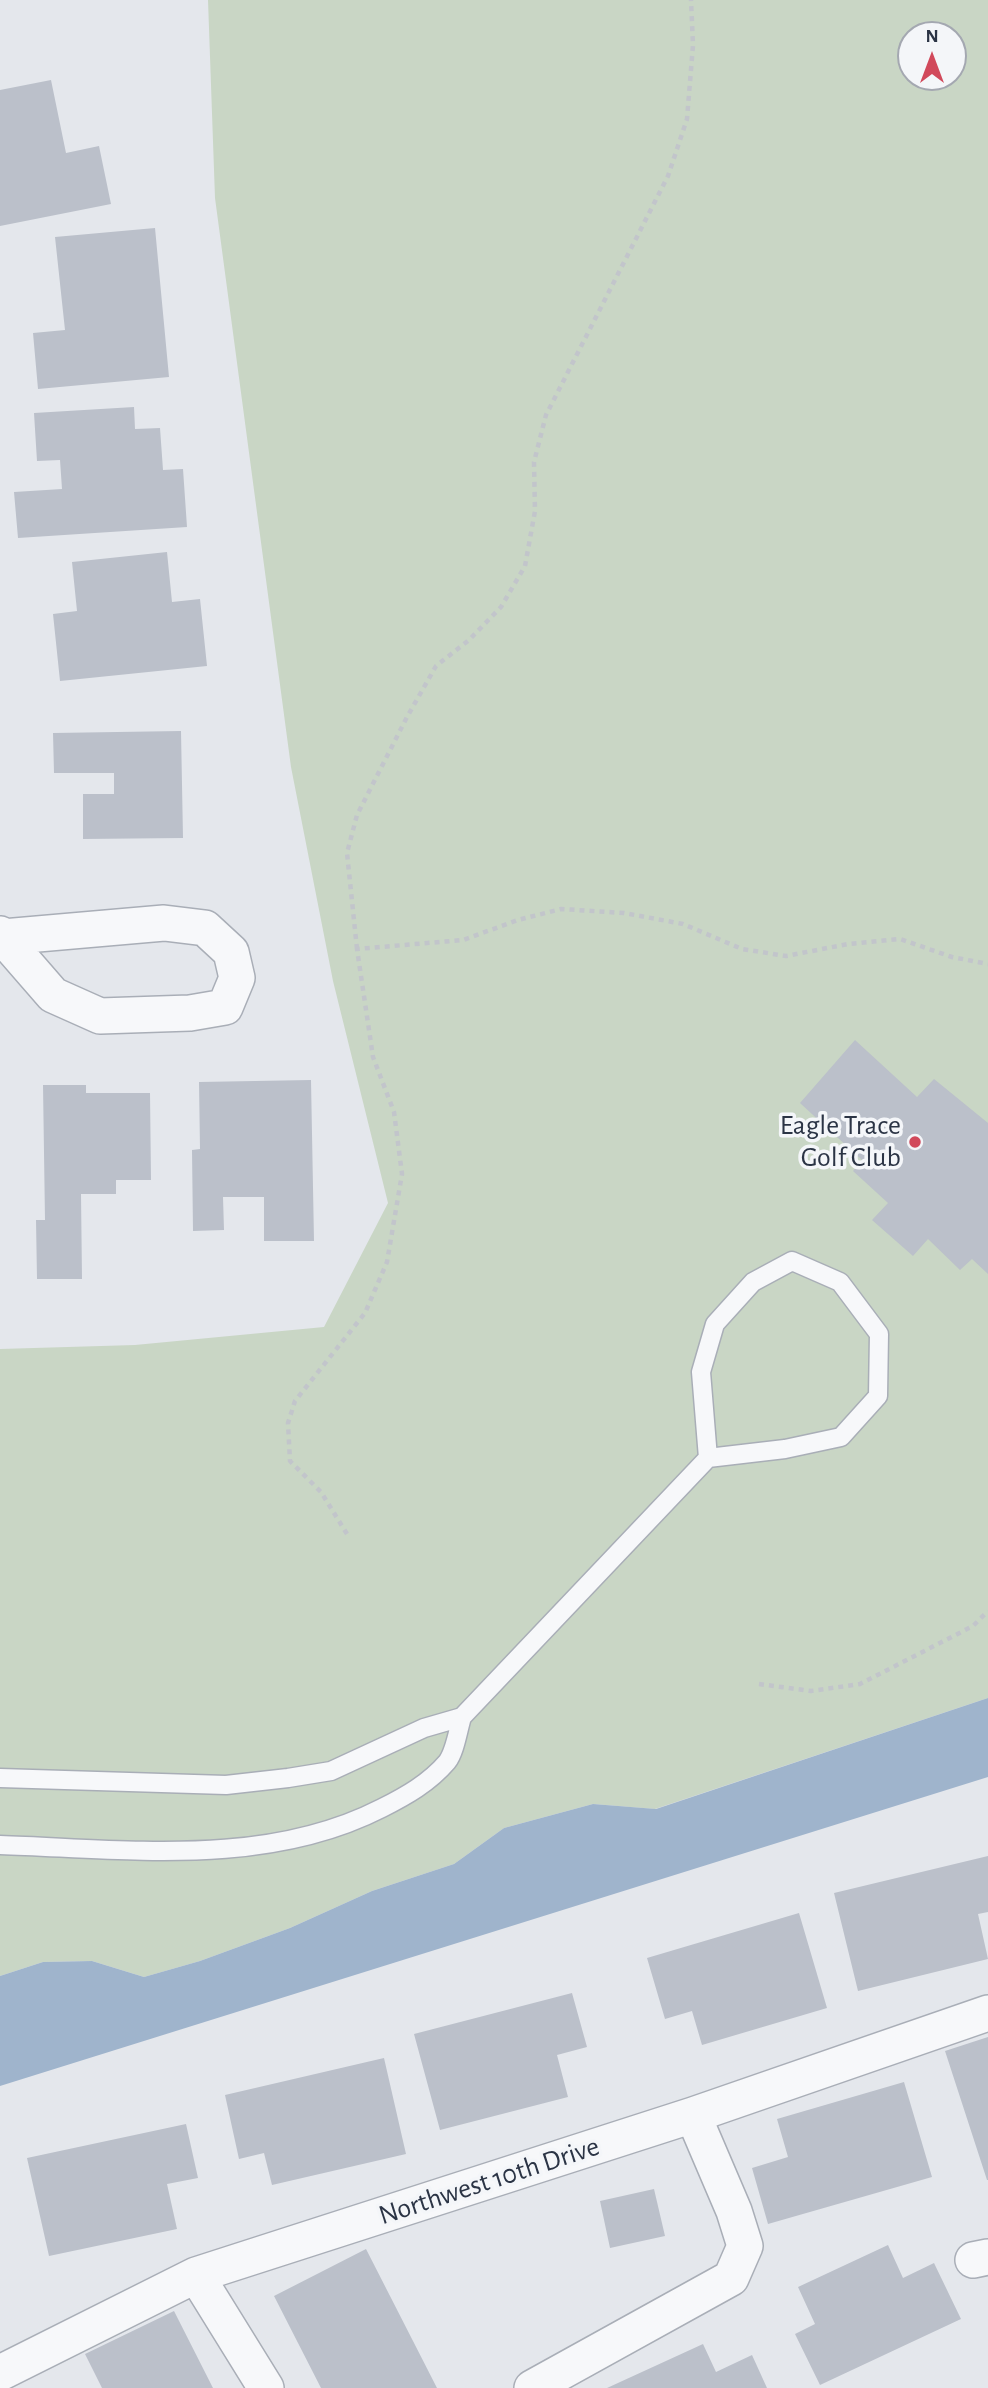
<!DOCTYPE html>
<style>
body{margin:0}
#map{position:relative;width:988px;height:2388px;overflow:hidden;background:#e4e7ec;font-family:"Alegreya Sans",sans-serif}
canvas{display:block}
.north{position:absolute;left:897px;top:21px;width:70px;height:70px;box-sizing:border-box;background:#f4f6f9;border:2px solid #a4a8b1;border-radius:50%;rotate:0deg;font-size:19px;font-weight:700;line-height:28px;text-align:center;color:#2b3445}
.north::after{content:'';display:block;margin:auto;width:24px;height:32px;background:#d1495b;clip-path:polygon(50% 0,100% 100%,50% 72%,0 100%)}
</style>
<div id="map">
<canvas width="988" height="2388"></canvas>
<div class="north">N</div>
</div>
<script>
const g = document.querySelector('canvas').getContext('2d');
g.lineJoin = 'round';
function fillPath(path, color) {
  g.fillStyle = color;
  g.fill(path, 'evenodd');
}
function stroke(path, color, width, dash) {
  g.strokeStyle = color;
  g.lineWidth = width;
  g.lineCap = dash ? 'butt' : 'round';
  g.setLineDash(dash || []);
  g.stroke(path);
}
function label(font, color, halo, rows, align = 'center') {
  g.font = font + ' "Alegreya Sans",sans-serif';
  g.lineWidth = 7;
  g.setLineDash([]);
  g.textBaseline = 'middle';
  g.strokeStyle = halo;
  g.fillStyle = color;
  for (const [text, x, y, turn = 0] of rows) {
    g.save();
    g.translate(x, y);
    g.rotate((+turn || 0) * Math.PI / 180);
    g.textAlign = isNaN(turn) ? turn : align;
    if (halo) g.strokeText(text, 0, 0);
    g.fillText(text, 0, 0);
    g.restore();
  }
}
const green = new Path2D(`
 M208 0H988V1698L655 1809 593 1804 504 1828 454 1864 372 1891 290 1928 200 1961 144 1977 92 1961 43 1962 0 1976V1349L135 1345 324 1327 388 1203 333 981 291 767 215 198ZM911 35H953V77H911Z`);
const water = new Path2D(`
 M988 1698V1777L0 2086V1976L43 1962 92 1961 144 1977 200 1961 290 1928 372 1891 454 1864 504 1828 593 1804 656 1809Z`);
const building = new Path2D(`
 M51 80 66 153 99 146 111 204 0 226V90Z
 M155 228 169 377 38 389 33 333 65 330 55 237Z
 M134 407 135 429 160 428 163 470 183 469 187 527 18 538 14 492 62 489 60 460 37 461 34 413Z
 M167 552 172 602 200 599 207 666 60 681 53 614 77 611 72 562Z
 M181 731 183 838 83 839V794H114V773H54L53 733Z
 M855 1040 917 1097 934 1079 988 1123V1274L972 1259 960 1270 928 1239 913 1256 872 1220 888 1203 853 1171 862 1160 800 1103Z
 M311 1080 314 1241H264V1197H223L224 1230 193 1231 192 1150 200 1149 199 1082Z
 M43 1085H86V1093H150L151 1180H116V1194H81L82 1279H37L36 1220H45Z
 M988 1856V1912L978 1914 988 1959 858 1991 834 1893Z
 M799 1913 827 2008 702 2045 692 2011 665 2019 647 1958Z
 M572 1993 587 2047 557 2055 568 2097 440 2130 414 2034Z
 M988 2037V2180H987L945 2051Z
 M384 2058 406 2154 272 2185 264 2153 239 2159 225 2095Z
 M904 2082 932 2177 768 2224 752 2168 788 2157 777 2119Z
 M186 2124 198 2178 167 2184 177 2229 49 2256 27 2158Z
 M654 2189 665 2236 610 2248 600 2201Z
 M888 2245 903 2278 934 2263 961 2319 820 2385 795 2334 815 2324 798 2287Z
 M366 2249 437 2388H321L274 2296Z
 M174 2311 213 2388H102L85 2354Z
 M703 2344 716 2372 752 2355 767 2388H607Z`);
const path = new Path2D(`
 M357 949 347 853 357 815 407 717 436 666 469 640 501 607 525 566 535 511 534 462 546 415 668 176 687 119 693 45 691 0
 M347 1534 321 1492 290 1461 288 1423 295 1401 365 1313 387 1262 402 1174 394 1112 373 1057 357 949 463 940 518 920 561 909 624 913 683 924 742 949 786 956 848 944 900 939 952 957 988 964
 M759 1684 811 1691 860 1684 973 1626 988 1611`);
const service = new Path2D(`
 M0 1778 226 1785 288 1778 331 1771 424 1728 462 1717
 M0 1845C127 1849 265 1868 382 1808 406 1796 429 1783 447 1762 455 1752 458 1730 462 1717L708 1458 785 1449 841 1437 878 1396 879 1334 840 1282 792 1261 753 1282 715 1324 701 1372 708 1458`);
const minor = new Path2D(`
 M0 934 53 995 100 1016 190 1013 225 1007 237 978 231 952 205 928 164 923 3 937
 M973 2260 988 2257
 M196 2275 266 2388
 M0 2373 196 2275 693 2115 988 2013
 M532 2388 731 2278 745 2246 734 2211 693 2115`);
const markers = [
 [915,1142,7,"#d1495b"]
];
const poiNames = [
 ["Eagle Trace",901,1126],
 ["Golf Club",901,1158]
];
const streetNames = [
 ["Northwest 10th Drive",489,2181,-18]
];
fillPath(green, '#c9d6c5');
fillPath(water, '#9fb4cc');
fillPath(building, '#bbc0ca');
stroke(service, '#a9aeb7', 21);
stroke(minor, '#a9aeb7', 38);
stroke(path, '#c2c5cb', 4.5, [5, 5]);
stroke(service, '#f7f8fa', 18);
stroke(minor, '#f7f8fa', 35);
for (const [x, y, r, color] of markers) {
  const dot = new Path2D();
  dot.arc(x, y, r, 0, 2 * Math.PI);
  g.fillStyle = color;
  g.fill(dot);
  stroke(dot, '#f4f6f9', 2.5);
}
label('28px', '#2b3445', '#f4f6f9', poiNames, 'right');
label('28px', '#2b3445', '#f4f6f9', streetNames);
</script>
